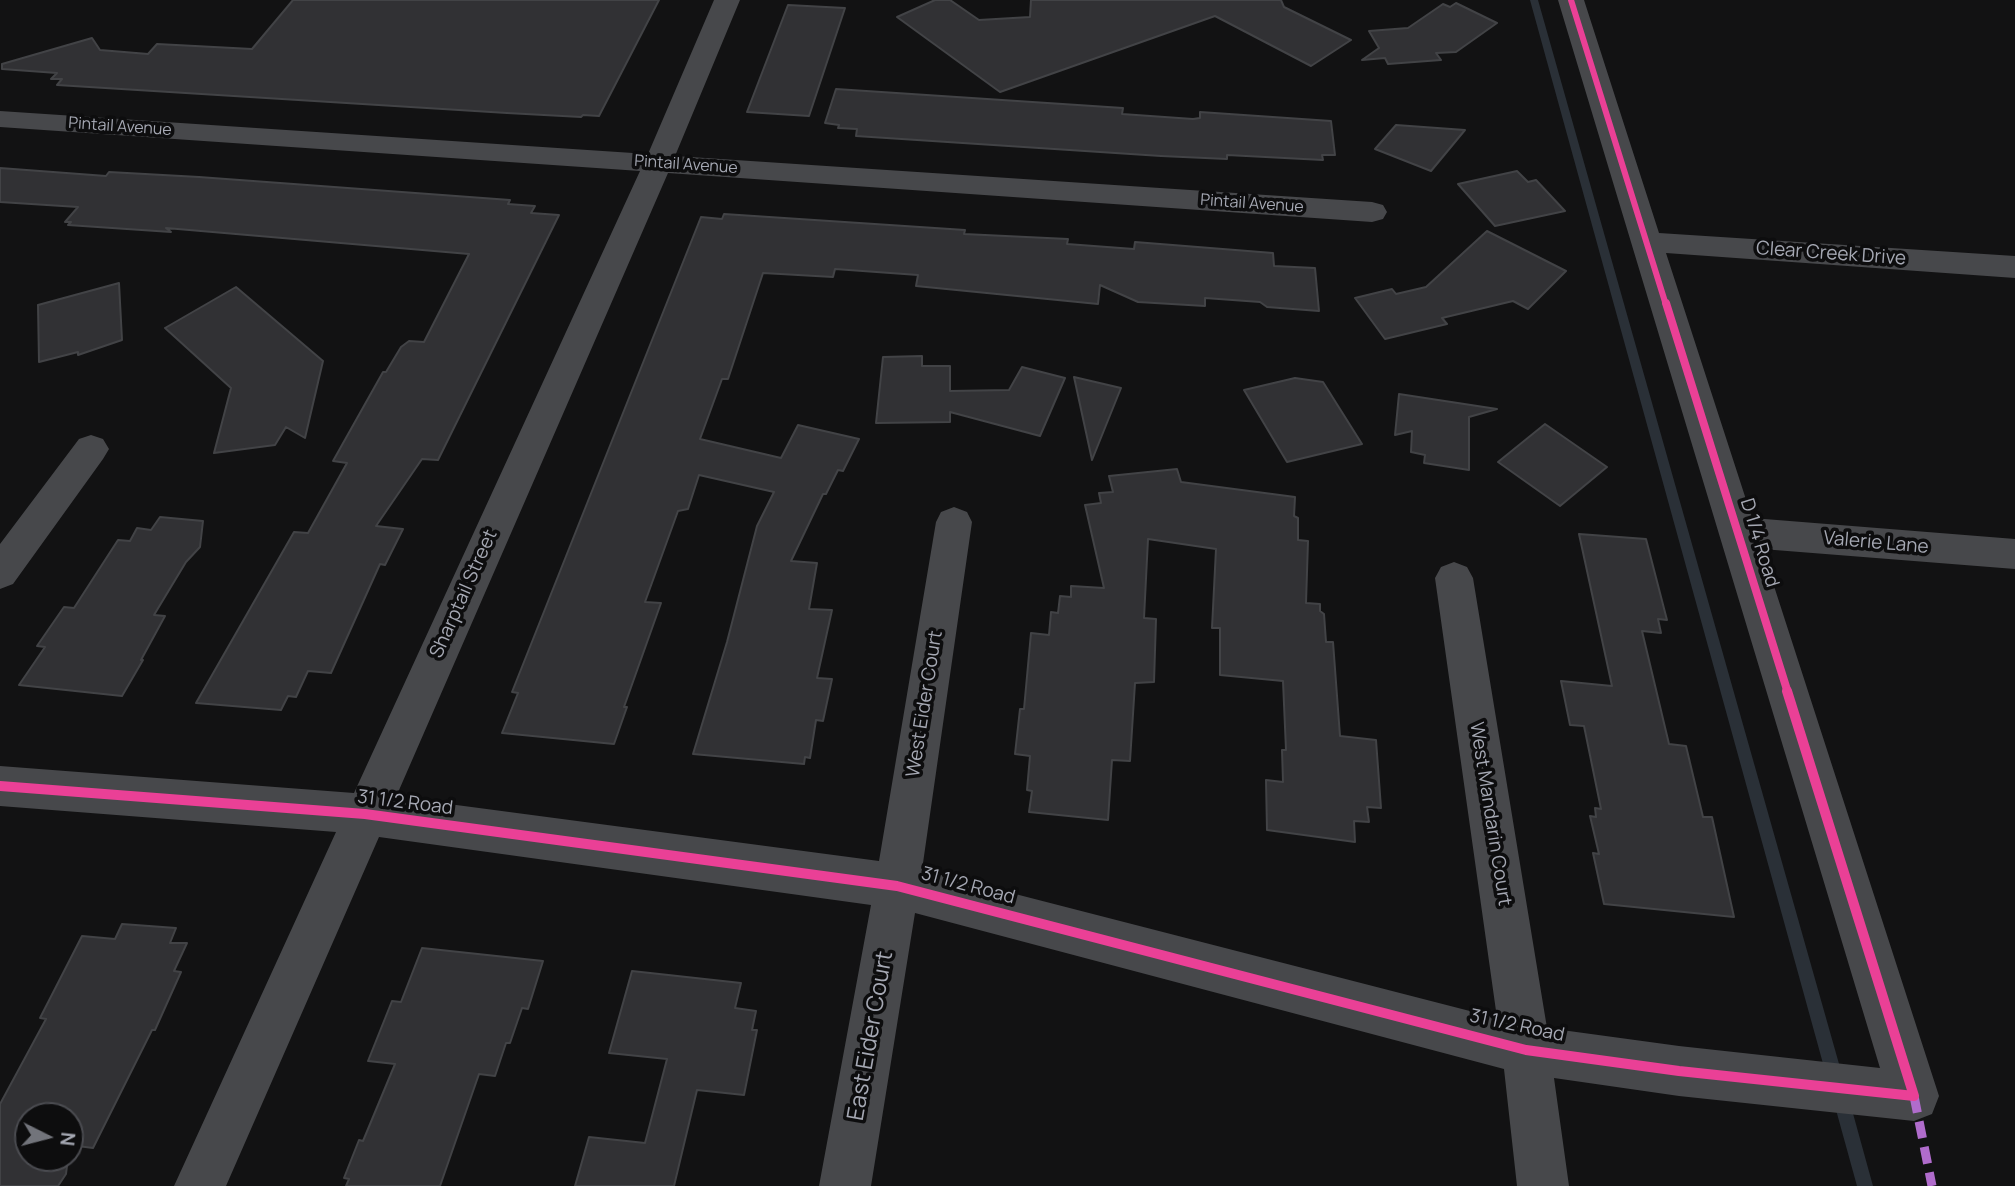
<!DOCTYPE html>
<style>
body{margin:0}
#map{position:relative;width:2015px;height:1186px;overflow:hidden;background:#121213;font-family:Manrope,sans-serif}
canvas{display:block}
.north{position:absolute;left:14px;top:1102px;width:70px;height:70px;box-sizing:border-box;background:#0d0d0e;border:2px solid #4a4b50;border-radius:50%;rotate:96deg;font-size:19px;font-weight:700;line-height:28px;text-align:center;color:#a5a8b3}
.north::after{content:'';display:block;margin:auto;width:24px;height:32px;background:#72747b;clip-path:polygon(50% 0,100% 100%,50% 72%,0 100%)}
</style>
<div id="map">
<canvas width="2015" height="1186"></canvas>
<div class="north">N</div>
</div>
<script>
const g = document.querySelector('canvas').getContext('2d');
g.lineJoin = 'round';
function fillPath(path, color) {
  g.fillStyle = color;
  g.fill(path, 'evenodd');
}
function stroke(path, color, width, dash) {
  g.strokeStyle = color;
  g.lineWidth = width;
  g.lineCap = dash ? 'butt' : 'round';
  g.setLineDash(dash || []);
  g.stroke(path);
}
function label(font, color, halo, rows, align = 'center') {
  g.font = font + ' Manrope,sans-serif';
  g.lineWidth = 7;
  g.setLineDash([]);
  g.textBaseline = 'middle';
  g.strokeStyle = halo;
  g.fillStyle = color;
  for (const [text, x, y, turn = 0] of rows) {
    g.save();
    g.translate(x, y);
    g.rotate((+turn || 0) * Math.PI / 180);
    g.textAlign = isNaN(turn) ? turn : align;
    if (halo) g.strokeText(text, 0, 0);
    g.fillText(text, 0, 0);
    g.restore();
  }
}
const stream = new Path2D(`
 M1530 0H1538L1843 1078 1841 1084 1835 1086 1829 1084 1827 1078Z
 M1841 1091 1847 1093 1849 1099 1873 1186H1857L1833 1099 1835 1093Z`);
const building = new Path2D(`
 M293 0H659L599 116 583 115 581 117 507 113 57 85 62 79H51L57 73 2 69V64L92 38 100 50 148 54 157 44 252 49Z
 M935 0H950L979 20 1030 17 1031 0H1281L1284 7 1351 40 1311 66 1215 16 1000 92 897 17Z
 M1456 3 1497 23 1456 52 1436 53 1441 60 1388 64 1385 58 1362 60 1379 48 1369 31 1408 28 1443 4 1450 7Z
 M788 5 845 8 809 116 747 112Z
 M836 89 1123 108 1122 114 1193 119 1200 118V112L1331 121 1335 155H1322L1323 160 1227 155V159L1161 156 856 136 857 129 838 128 839 125 825 123Z
 M1396 125 1465 130 1431 171 1375 149Z
 M0 168 106 176 109 172 199 177 510 200 508 204 535 206 531 213 559 215 438 460 422 459 376 526 403 529 385 565 380 564 331 673 308 671 296 697 288 696 281 710 196 703 294 532 308 533 347 463 333 461 383 372H386L401 347 409 341 424 342 469 254 166 228 171 232 68 225 71 222H65L78 207 0 202Z
 M1517 171 1528 182 1536 180 1565 211 1495 226 1458 184Z
 M724 214 965 230 964 234 1068 239 1067 244 1134 249 1135 242 1273 253 1274 266 1315 268 1319 311 1267 307 1260 302 1205 298V306L1138 302 1100 285 1098 304 916 286 918 275 835 269 833 277 763 273 728 379H722L700 439 781 458 798 425 859 439 843 471 838 470 826 494H823L791 561 817 563 809 609 832 610 817 678 832 679 823 721 816 720 810 758 805 757 804 764 693 754 727 642 757 526 774 492 699 475 688 509 678 511 645 602 661 603 624 707H627L614 744 502 733 518 693 512 692 701 217 722 219Z
 M1487 231 1566 271 1528 309 1513 301 1442 318 1447 324 1385 339 1355 298 1392 289 1396 294 1426 287Z
 M119 283 122 340 78 355V352L39 362 38 305Z
 M236 287 323 361 305 438 286 427 275 445 214 453 231 388 165 328Z
 M922 356V366H950V391L1009 390 1022 367 1065 378 1040 436 950 412V422L876 423 883 357Z
 M1074 377 1121 388 1092 460Z
 M1295 378 1323 382 1362 444 1287 462 1244 390Z
 M1399 394 1497 409 1469 417V470L1424 463 1425 455 1411 452 1412 431 1395 435Z
 M1545 424 1607 467 1560 506 1498 462Z
 M1177 469 1181 482 1295 497 1294 516 1298 518V540L1308 541 1306 603 1320 604V611L1324 614 1326 642H1333L1340 736 1376 740 1381 808 1367 807 1369 822 1354 821 1355 842 1267 830 1266 780 1283 782 1282 750H1286L1283 681 1220 675V628H1212L1216 549 1148 539 1144 618 1156 619 1154 682 1135 683 1130 761 1112 760 1108 820 1029 812 1032 791 1027 790 1030 756 1015 754 1020 709H1024L1031 633 1049 635 1051 612 1058 613 1060 596 1071 597V586L1104 588 1085 505 1101 503 1099 493 1113 492 1109 476Z
 M160 517 203 521 200 547 186 562 154 615 165 616 141 660H143L122 696 19 685 45 647 37 646 64 607 74 608 118 540 130 541 137 528 151 530Z
 M1579 534 1646 539 1667 620 1658 619 1661 633 1642 631 1669 744 1686 746 1703 817H1712L1734 917 1604 904 1593 853 1599 854 1590 816 1596 817 1595 808 1601 809 1584 726 1570 725 1561 681 1612 686Z
 M122 924 176 928 170 943H187L174 971 181 972 155 1030H152L93 1148 70 1145V1116H28V1158H68L66 1174 58 1186H0V1104L46 1019 40 1018 82 936 115 939Z
 M422 948 543 961 528 1009 522 1008 510 1043H506L495 1076 479 1074 440 1186H346L349 1179 344 1178 359 1140 363 1141 395 1064 368 1061 392 1001 401 1002Z
 M632 971 741 983 735 1008 756 1011 752 1030H757L744 1095 697 1090 674 1186H575L589 1137 645 1143 667 1059 609 1053Z`);
const minor = new Path2D(`
 M714 0H740L675 156 1372 202 1383 205 1387 212 1383 219 1372 222 668 173 396 797 879 861 936 522 941 512 954 507 967 512 972 522 922 870 1497 1018 1435 578 1441 567 1454 562 1467 567 1473 578 1547 1028 1679 1046 1880 1068 1558 0H1584L1659 233 2015 256V278L1666 253 1752 518 2015 539V569L1762 549 1939 1096 1932 1114 1914 1121 1679 1096 1554 1078 1569 1186H1517L1504 1069 915 913 871 1186H819L871 905 379 837 226 1186H174L336 832 0 806V766L354 793 640 171 0 127V111L648 154Z
 M91 435 103 439 109 449 103 459 13 584 0 589V544L79 439Z`);
const quiet = new Path2D(`
 M1914 1096 1932 1186`);
const cyclewayFar2 = new Path2D(`
 M1571 0 1666 305`);
const cyclewayFar1 = new Path2D(`
 M1666 303 1788 693`);
const cycleway = new Path2D(`
 M0 786 365 814 897 886 1526 1050 1679 1071 1914 1096 1787 691`);
const farStreetnames = [
 ["Pintail Avenue",120,127,4],
 ["Pintail Avenue",686,165,4],
 ["Pintail Avenue",1252,204,4]
];
const streetNames = [
 ["Clear Creek Drive",1831,254,4],
 ["D 1/4 Road",1759,543,73],
 ["Valerie Lane",1876,543,5],
 ["Sharptail Street",464,594,-66],
 ["West Eider Court",925,704,-81],
 ["31 1/2 Road",405,803,7],
 ["West Mandarin Court",1490,814,81],
 ["31 1/2 Road",968,886,15],
 ["31 1/2 Road",1517,1026,12]
];
const nearStreetnames = [
 ["East Eider Court",871,1036,-80]
];
fillPath(stream, '#2a3037');
fillPath(building, '#313134');
stroke(building, '#424346', 2);
fillPath(minor, '#47484b');
stroke(quiet, '#b06ccc', 9, [17, 9]);
stroke(cyclewayFar2, '#ea4096', 6);
stroke(cyclewayFar1, '#ea4096', 8);
stroke(cycleway, '#ea4096', 10);
label('16px', '#a5a8b3', '#0d0d0e', farStreetnames);
label('19px', '#a5a8b3', '#0d0d0e', streetNames);
label('23px', '#a5a8b3', '#0d0d0e', nearStreetnames);
</script>
